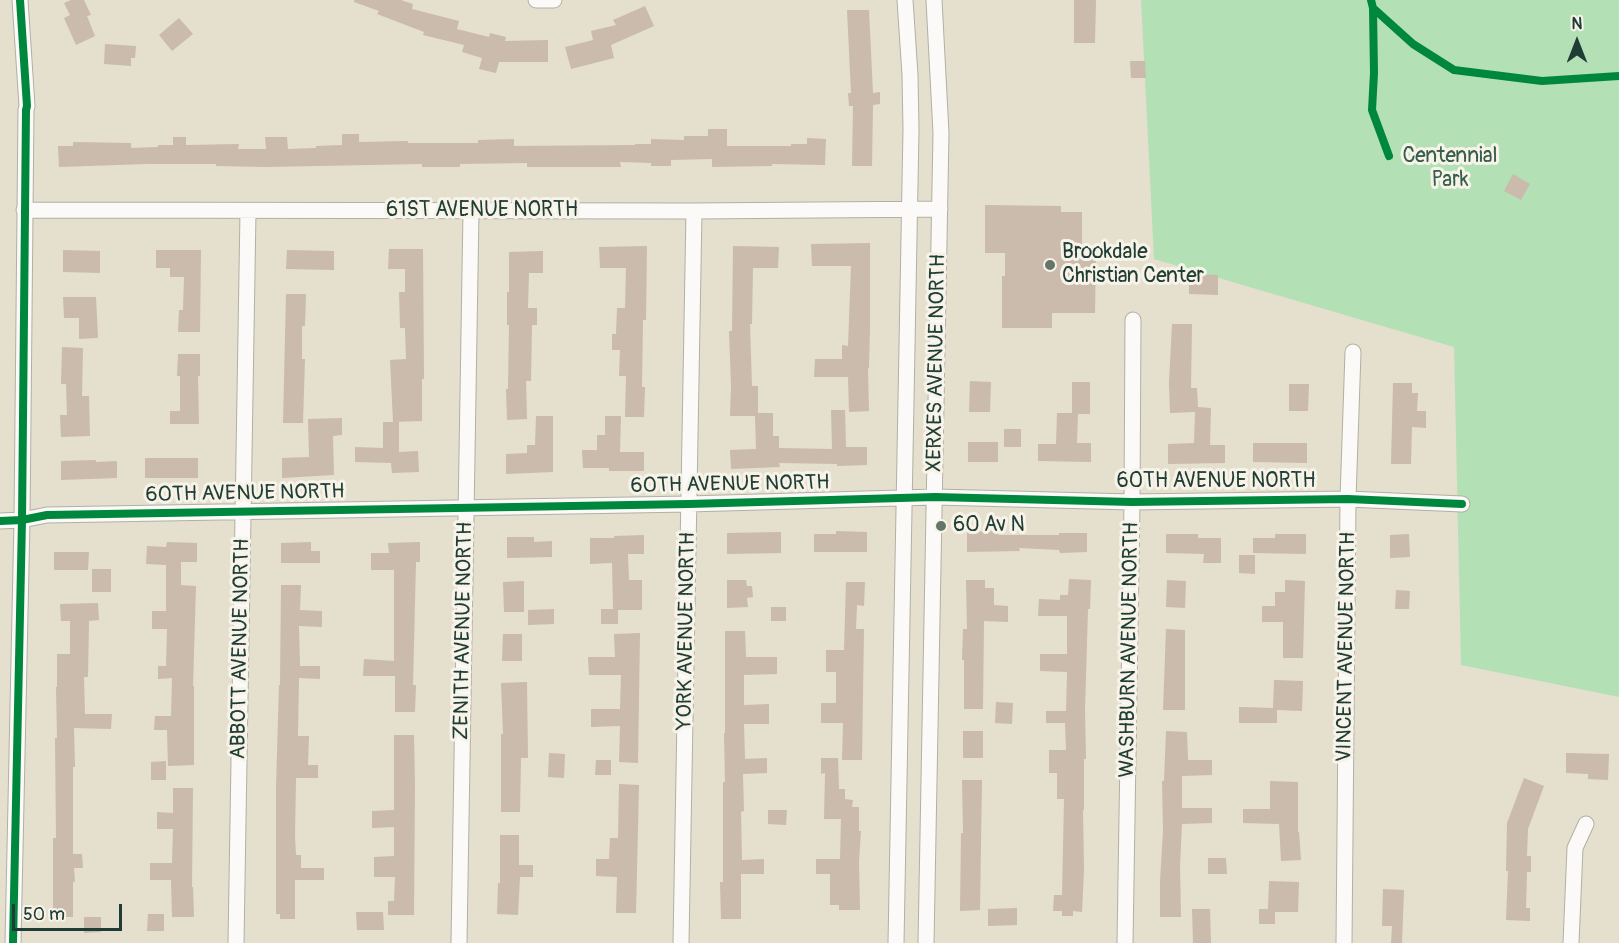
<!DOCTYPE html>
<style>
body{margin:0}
#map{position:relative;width:1619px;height:943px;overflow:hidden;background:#e5dfce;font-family:Pangolin,sans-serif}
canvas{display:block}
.north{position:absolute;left:1547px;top:12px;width:60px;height:60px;-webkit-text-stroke:4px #f7f3e8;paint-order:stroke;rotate:0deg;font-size:16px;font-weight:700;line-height:24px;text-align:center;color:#1f3d34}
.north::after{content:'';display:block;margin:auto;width:21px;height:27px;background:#1f3d34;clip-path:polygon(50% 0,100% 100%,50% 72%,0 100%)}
.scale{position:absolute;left:12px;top:904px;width:110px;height:27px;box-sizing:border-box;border:3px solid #1f3d34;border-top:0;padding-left:8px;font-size:18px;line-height:21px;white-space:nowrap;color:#1f3d34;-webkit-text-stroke:4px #f7f3e8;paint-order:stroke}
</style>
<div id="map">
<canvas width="1619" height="943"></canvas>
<div class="north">N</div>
<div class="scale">50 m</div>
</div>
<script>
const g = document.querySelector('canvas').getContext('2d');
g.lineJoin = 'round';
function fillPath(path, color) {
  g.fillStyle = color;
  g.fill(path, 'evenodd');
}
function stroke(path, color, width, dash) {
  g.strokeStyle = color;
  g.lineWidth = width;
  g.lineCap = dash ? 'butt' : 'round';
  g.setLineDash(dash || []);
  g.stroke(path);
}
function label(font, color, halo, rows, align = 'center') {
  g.font = font + ' Pangolin,sans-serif';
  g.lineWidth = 6;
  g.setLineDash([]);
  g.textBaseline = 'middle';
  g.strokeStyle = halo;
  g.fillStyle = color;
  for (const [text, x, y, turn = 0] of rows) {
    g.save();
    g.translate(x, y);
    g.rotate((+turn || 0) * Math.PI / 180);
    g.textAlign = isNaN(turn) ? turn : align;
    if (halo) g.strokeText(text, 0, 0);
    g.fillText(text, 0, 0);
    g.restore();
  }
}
const green = new Path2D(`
 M1141 0H1619V697L1461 665 1454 347 1154 259Z`);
const building = new Path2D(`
 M71 0H84L91 15 87 16 95 36 76 45 64 18 70 15 64 3Z
 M354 0H401L413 4 412 9 459 21 457 29 489 37 490 33 506 37 505 41 548 40V62H499L496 73 479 69 482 58 462 52 464 45 423 35 424 32 377 14 379 11 354 2Z
 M1074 0H1096L1095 43H1074Z
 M645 6 654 26 611 45 614 58 571 69 565 47 593 40 591 31 616 25 613 20Z
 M847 10H869L873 93 880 92V104L873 105 872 166H852L853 106H849L848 93H851Z
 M179 18 193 34 172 51 159 35Z
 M105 44 136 46 135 58H131V66L104 64Z
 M1130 61H1145L1146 78H1131Z
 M708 129H727V146H791V144H807V138L826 139 825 165 772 164V166L712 167V159L671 160V166H651V163L620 162 621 167H527V163L460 164V167H422V164L266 167 216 166V164H147L59 167 58 146H73V142L131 143V148L158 147V145H173V137H186V145L239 144 238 149H266L265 137H287L288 149 316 148V146L342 145V134H359V142L408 141V143H478V140L514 139V146L635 145V144H651V139L684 140V136H708Z
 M1513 174 1530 184 1521 200 1504 191Z
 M985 205 1061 206V212H1082V255H1096L1095 313H1052V328H1002V276H1005V253H985Z
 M870 243V327L869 368H868L869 411 849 412 848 377H814L815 359H842V345L848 346 851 266H812L811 244Z
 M647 246 646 320H643L642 387H645L644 417H625L626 376H619L620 350H612V334H616L617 308H625L626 268H600L599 247Z
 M733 246 779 247 778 268H753L752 324H750L752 386H758V413H773V436H779V448L832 449 831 410H845L846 447H867V465L837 466V464L779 463 780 467 731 469 730 450 756 449 755 416H730L731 386 729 331H732Z
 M389 249H423L424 379H422V421L393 422 390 360 406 359 405 328H400L399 292H405V269H388Z
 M63 250 100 251V273L63 272Z
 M156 250H201L200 332H178L179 310H183L184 277H170V268H156Z
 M287 250 334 251V270L286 269Z
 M543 251V273H529L528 308H537V325H532L531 381H526L527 419 507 420 506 389H508L509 325H507V292H509V252Z
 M1189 274 1218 275V295L1189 294Z
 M286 294H306L305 326H302V359H305L303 423H283Z
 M63 297H96L98 338 79 339V318H64Z
 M1172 324H1192L1191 388H1197L1198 407 1211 408 1210 445H1225V463L1168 464V444L1194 443 1195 412 1170 413 1169 383Z
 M62 347 83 348 82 396H89L90 436 61 437 60 415H67L66 384H61Z
 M178 354H200V376H198L199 424H170V411H180V376H177Z
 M970 381 991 382 990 412H969Z
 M1072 382H1090V414H1078L1077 443H1091V462L1038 461V444H1056L1057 413H1072Z
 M1393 383H1412V393H1418L1417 411H1426V428L1412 427 1411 464H1391Z
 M1289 384H1309L1308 411H1289Z
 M536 416H553V472L506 474V454L527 453V445H535Z
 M605 416H621L620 452H644V471H609V468H583L582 450H597V435H605Z
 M342 418V435L333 436 334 475 282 478V458L309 457 308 419Z
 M383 422H399V452L418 451 419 472 392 473 391 463 355 462V447L383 448Z
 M1004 429H1021V447H1004Z
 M968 442H998V462H968Z
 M1253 443H1307V463L1253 462Z
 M145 458H198V478H145Z
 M96 460V462L117 461V478L61 480V461Z
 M836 531 867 532V552H814V534H836Z
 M998 531V535H1059V533H1087V552L1060 553 1059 550 1019 548 1020 551 967 552V532Z
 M781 532V553L727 554V533Z
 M1166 534H1198V538H1221V563H1203L1204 554 1166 553Z
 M1275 534H1306V554L1253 553V538H1275Z
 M1409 534 1410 557 1390 558V535Z
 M644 535V554H628L629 580H642V610H618V624H601V609H613L612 563 590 564V538H614V536Z
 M507 537H534V542L552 541V557L507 558Z
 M167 542 197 543V562H181V585L196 586 193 686H194V765L168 766 167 730H154L155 716H171L172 678 158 679V666H166L167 629H152V611H166V565L146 564 147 546 166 547Z
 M311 542V551H320V563H281V543Z
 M420 542V562H416L413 685H416L415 712H395V676H363L364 659 394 661V570H371V553H389L388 543Z
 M54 552H89L88 570H54Z
 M1239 555H1255V574L1239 573Z
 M92 569H111V592H92Z
 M1069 579 1091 580 1090 609H1088L1085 710 1086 759H1084V810H1083L1084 870 1082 912 1073 911V916H1062V911H1053L1054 895H1062L1064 799H1057V773H1049V750H1066L1065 723H1046V711H1066L1067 672 1040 671V654H1067V616H1038L1039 599 1060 600V595H1068Z
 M727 580H746L747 586H752L753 597 747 598 748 607 727 608Z
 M966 580H985V588H994V605L1008 606V622L984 621 983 709H964V660H962L963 629H967Z
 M1167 580 1186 581 1185 608 1166 607Z
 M1285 580 1305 581 1303 658H1283V622H1262V606H1275V592H1285Z
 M524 581V612H504L503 582Z
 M846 582H865L864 606 857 605 856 629H864L862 760H842L843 723H821V703H836V672H826V650H844Z
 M281 585H301L300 610 322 611V627L299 626 300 666H320V679L299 678 298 736H309L308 765H318V778H296L295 836 296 855H301V868H324V880H295V919H280V914H276V787L279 685H280Z
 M1396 590 1410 591 1409 609H1395Z
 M98 603 99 620 89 621 88 677H84L85 714H112L111 729 74 728 75 767H73V854H82L83 868H74L75 882H73V917H53V838H56L55 738H57L56 687H57V654H70V621H61L60 604Z
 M771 607H786V621H771Z
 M554 609V624L528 625V610Z
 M1166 629 1185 630V710H1163Z
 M725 631H745L746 657H777V674L744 675V705L769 704V724H744L745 759 767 758V773L743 774 744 811 741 812 742 860 764 859V874H741V919H721L720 882H723V782H725L724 733H725Z
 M640 633 638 763 619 762 620 726 591 727V709H620L621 675H589L588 657H615L614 634Z
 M503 634H522V661H502Z
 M1274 680 1303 681 1302 711 1277 710V723H1239V707L1273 708Z
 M527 682 528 758H521L520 812H501V734H503L501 683Z
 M996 702 1013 703 1012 724 995 723Z
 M963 731H983V758H963Z
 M1166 731 1187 732 1188 760H1212V775L1182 776V808H1212V823L1182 824 1180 866 1181 917H1160V881L1163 831 1162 781H1164Z
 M394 735H414L415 785 414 915H388V901H394L395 877H374V857L394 856V827L372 828V811L394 810Z
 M549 753 565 754 564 778 548 777Z
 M1566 753 1609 754 1608 780 1588 779V774L1566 773Z
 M821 758H838L839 789H845V799L853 800 852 807H859V831H861L859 861 860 910H839V905H830V874H816V859H840L841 819H824L825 773 821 774Z
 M596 760H611V775H595Z
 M166 761V780H151V762Z
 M1524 778 1544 786 1528 829 1527 856H1531V872H1527L1526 908H1530V921L1506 920 1508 871H1506L1507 823Z
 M962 780H982L980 910 960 911 961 833H963Z
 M1270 781 1298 782V832H1299L1301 860 1281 861 1279 824 1243 823V809H1270Z
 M619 784 639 785 636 913H616L617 877 596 876V859H609L610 838H618Z
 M173 788H193L192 887H193L194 917H172L171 880H150V863H172L173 829H157V812L173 813Z
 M768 810H787L786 825 768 824Z
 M500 835H519V865H533V877H520L518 915 497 914 498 883H500Z
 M1208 858H1226L1227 874H1208Z
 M1269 881 1299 882 1298 912H1275V924H1259V909H1268Z
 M1383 889 1404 890 1402 943H1391L1392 926H1382Z
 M1017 908V925L988 926V909Z
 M1192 909H1210L1211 943H1193Z
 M356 912H383L384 930H357Z
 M148 914H164V931H147Z
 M84 917H101V932L84 933Z`);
const minor = new Path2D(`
 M536 0H554
 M24 210 694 211 940 209
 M0 521 22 520 47 515 689 504 935 497 1132 502 1348 499 1462 504
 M13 943 22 520 26 110 27 106 20 0
 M236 943 248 211
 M459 943 471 211
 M681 943 694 211
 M896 943 911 129 910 75 905 0
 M926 943 941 133 934 0
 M1125 943 1132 502 1133 320
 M1344 943 1348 499 1353 352
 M1571 943 1575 848 1586 824`);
const cycleway = new Path2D(`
 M1371 0 1373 8 1413 44 1454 70 1542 81 1619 76
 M1373 8 1374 73 1372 110 1389 156
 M0 521 22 520 47 515 689 504 935 497 1132 502 1348 499 1462 504
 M13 943 22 520 26 110 27 106 20 0`);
const markers = [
 [1050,265,6,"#64766a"],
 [941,526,6,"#64766a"]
];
const parkNames = [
 ["Centennial",1450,157],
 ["Park",1450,181]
];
const streetNames = [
 ["61ST AVENUE NORTH",482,211],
 ["XERXES AVENUE NORTH",937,363,-89],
 ["60TH AVENUE NORTH",1216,482],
 ["60TH AVENUE NORTH",730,485,-1],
 ["60TH AVENUE NORTH",245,494,-1],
 ["ZENITH AVENUE NORTH",464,631,-89],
 ["YORK AVENUE NORTH",687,631,-89],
 ["VINCENT AVENUE NORTH",1347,647,-89],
 ["ABBOTT AVENUE NORTH",241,649,-89],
 ["WASHBURN AVENUE NORTH",1130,650,-89]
];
const poiNames = [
 ["Brookdale",1062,253],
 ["Christian Center",1062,277],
 ["60 Av N",953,526]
];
fillPath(green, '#b4e0b6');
fillPath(building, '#cabbac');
stroke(minor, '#b1b0a4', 17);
stroke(minor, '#fbfaf8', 15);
stroke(cycleway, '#00873e', 8);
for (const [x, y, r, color] of markers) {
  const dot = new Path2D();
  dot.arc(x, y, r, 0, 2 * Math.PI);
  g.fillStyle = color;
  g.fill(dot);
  stroke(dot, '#f7f3e8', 2);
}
label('21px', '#355e4a', '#f7f3e8', parkNames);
label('21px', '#1f3d34', '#f7f3e8', streetNames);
label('21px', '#1f3d34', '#f7f3e8', poiNames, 'left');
</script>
